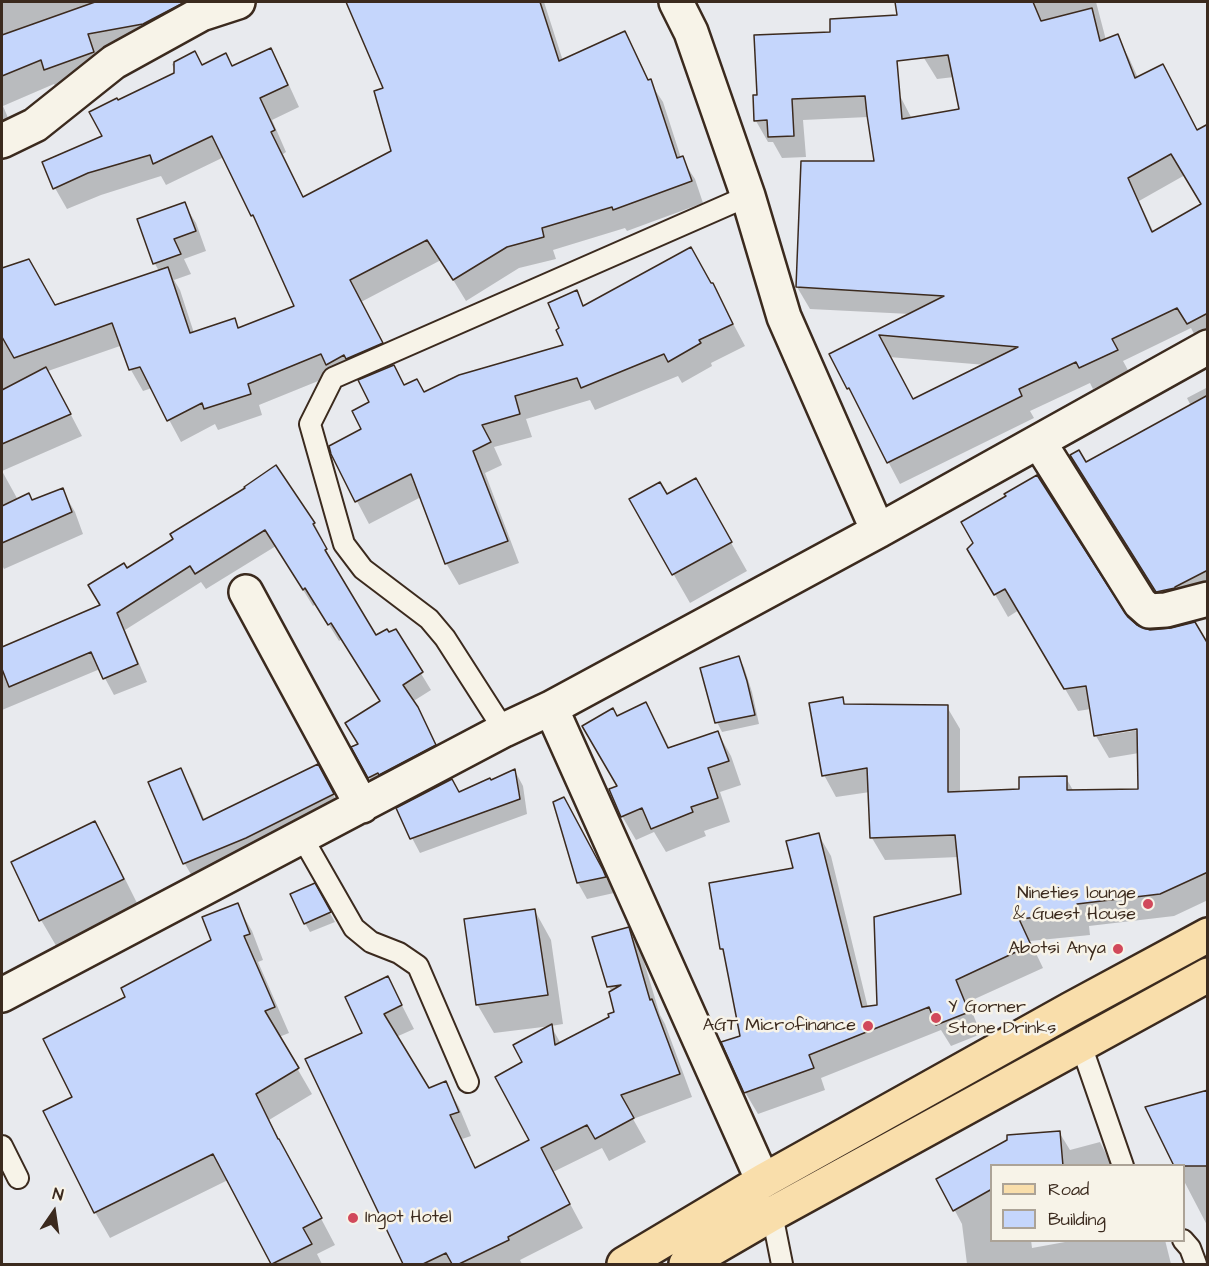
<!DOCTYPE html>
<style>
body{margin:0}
#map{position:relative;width:1209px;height:1266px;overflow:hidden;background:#e8eaee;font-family:"Architects Daughter",sans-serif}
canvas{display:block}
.frame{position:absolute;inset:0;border:3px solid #3b2a1e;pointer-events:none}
.legend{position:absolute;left:990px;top:1164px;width:195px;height:78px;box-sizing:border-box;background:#f7f3e8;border:2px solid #aca397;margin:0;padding:8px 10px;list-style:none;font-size:18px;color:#3b2a1e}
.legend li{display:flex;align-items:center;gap:12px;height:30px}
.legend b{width:30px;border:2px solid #aca397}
.north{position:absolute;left:24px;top:1182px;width:60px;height:60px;-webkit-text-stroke:4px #f7f3e8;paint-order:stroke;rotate:13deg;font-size:16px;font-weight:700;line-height:24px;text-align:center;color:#3b2a1e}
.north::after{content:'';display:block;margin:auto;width:21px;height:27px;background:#3b2a1e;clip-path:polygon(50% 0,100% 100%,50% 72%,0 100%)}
</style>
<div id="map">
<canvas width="1209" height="1266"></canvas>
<div class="frame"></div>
<ul class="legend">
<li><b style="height:8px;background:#f9deab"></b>Road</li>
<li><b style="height:16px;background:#c5d6fc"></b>Building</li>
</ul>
<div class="north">N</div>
</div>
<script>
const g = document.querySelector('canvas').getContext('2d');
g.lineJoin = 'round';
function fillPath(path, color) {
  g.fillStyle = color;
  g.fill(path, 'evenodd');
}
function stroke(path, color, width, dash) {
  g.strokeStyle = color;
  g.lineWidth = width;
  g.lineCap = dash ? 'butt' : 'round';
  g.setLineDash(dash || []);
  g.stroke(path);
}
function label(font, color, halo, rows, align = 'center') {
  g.font = font + ' "Architects Daughter",sans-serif';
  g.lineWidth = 5;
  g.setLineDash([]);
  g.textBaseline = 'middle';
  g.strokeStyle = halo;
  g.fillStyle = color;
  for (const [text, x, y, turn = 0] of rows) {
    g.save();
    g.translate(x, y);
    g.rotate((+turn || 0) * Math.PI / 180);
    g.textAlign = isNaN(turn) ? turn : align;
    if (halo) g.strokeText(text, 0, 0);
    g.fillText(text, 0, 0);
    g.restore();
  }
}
const shadow = new Path2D(`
 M2 2H177L158 5 149 10 156 49 60 94 54 84 3 106 14 132 2 137Z
 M351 2H544L563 61 625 33 637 55 649 81 663 102 681 158 695 179 703 203 627 231 625 228 553 250 556 259 519 268 466 301 441 260 361 302 394 365 392 366 405 387 424 394 565 346 576 292 584 307 712 284 745 346 711 363 712 366 682 383 678 376 595 410 590 400 526 419 532 437 494 447 502 465 485 473 519 563 459 585 446 563 421 497 369 524 332 454 363 430 371 403 358 376 333 375 259 405 262 415 218 430 215 424 181 442 152 388 143 391 131 370 122 346H120L48 371 82 436 2 471 18 500 32 501 62 490 75 512 83 534 4 569 2 565V270L28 260 54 307 159 271 155 264 138 220 184 204 196 223 206 251 184 259 191 274 174 280 180 290 194 333 234 320 239 329 296 307 265 237 252 215 224 157 166 185 161 176 101 195 67 209 55 188 104 137 118 102 176 74 172 64 194 53 202 66 226 55 233 67 270 50 283 72 299 107 272 120 286 152 283 154 304 198 392 151 385 89 348 3Z
 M902 2H1096L1106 40 1117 36 1129 58 1138 78 1208 140V341L1200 345 1191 328 1123 361 1129 372 1093 389 1090 383 1030 411 1034 418 900 484 831 354 910 314 810 309 797 287 876 162 868 117 803 120 806 157 782 158 773 142H768L756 121 755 96 871 40 912 119 960 110 954 77 937 79 924 58ZM1185 175 1202 206 1154 233 1139 201ZM889 357 986 365 913 401Z
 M1208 387V598L1169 612 1072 456 1086 464 1191 406 1187 398Z
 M667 496 712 509 747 571 690 603 631 500Z
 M314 523 323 540 321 541 375 637 389 634 395 631 431 690 412 702 427 726 444 762 379 794 369 777 359 745 381 702 342 639 339 641 316 604 313 606 276 546 206 589 201 582 125 630 147 682 114 695 100 669 2 710V648L102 606 127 570 175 540Z
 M969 549 1123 614 1136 626 1208 647V900L1174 916 1089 926 1090 935 1030 941 1043 968 968 1002 981 1034 951 1046 941 1030 821 1078 825 1090 758 1114 745 1092 741 1037 726 956 722 949 795 869 818 834 831 856 868 1008 879 1006 963 895 959 857 885 860 872 838 870 792 836 797 824 775 842 699 846 706 947 707 960 729V793L1021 791 1066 778 1074 792 1140 790 1139 753 1109 758 1096 736 1091 709 1078 711 1019 610 1008 617ZM1144 726 1145 729 1102 736V733Z
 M739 658 744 667 752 692 759 724 722 732 717 722Z
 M646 704 659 727 670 749 718 733 731 756 741 785 720 792 730 822 704 831 706 836 666 852 654 832 636 840 622 816 619 787 617 718Z
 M180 770 192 790 205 821 328 785 344 815 196 883 185 864 150 783Z
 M515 771 523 786 527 814 420 853 412 838 459 793 490 782Z
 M554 803 573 815 614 893 587 899 578 883Z
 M95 823 112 853 140 909 58 949 41 920Z
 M314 885 335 922 310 932 305 923Z
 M237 905 252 931 263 960 258 962 289 1033 279 1037 312 1094 269 1120 335 1245 317 1254 322 1264H273L228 1180 110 1238 95 1212 45 1112 74 1098 127 998 213 940Z
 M535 911 551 940 563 1024 551 1026 561 1044 616 1013 612 992 609 987 628 929 641 952 660 1015 665 1024 692 1097 633 1119 646 1142 609 1161 602 1148 553 1172 583 1228 520 1260 522 1264H404L307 1060 364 1034 388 978 414 1029 396 1037 429 1090 445 1083 459 1107 471 1136 462 1139 476 1169 531 1141 524 1062 551 1026 494 1033 477 1004Z
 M1208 1092V1227L1184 1181V1166Z
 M1059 1132 1070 1150 1100 1142 1112 1166H992V1240H1031L1032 1248 1076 1240H1165L1171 1264H967L962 1224 938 1179Z`);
const building = new Path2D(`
 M95 2H185L143 24 88 34 94 52 44 70 41 60 2 76V35Z
 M346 2H540L559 61 625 31 648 80 651 79 677 158 683 156 692 181 613 210 612 207 542 228 544 237 507 247 453 280 427 240 350 280 383 343 346 359 344 355 326 365 321 354 248 384 251 394 204 409 202 403 167 421 140 367 129 370 112 323 14 358 2 337V268L29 259 55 305 168 267 190 333 235 318 238 328 294 306 253 215 251 216 212 136 153 164 150 155 88 173 53 189 42 162 102 136 89 112 117 98 118 100 174 73V62L195 51 202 65 226 53 232 66 271 48 288 85 260 98 275 130 271 132 303 197 391 151 374 91 383 88Z
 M895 2H1033L1041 21 1092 8 1100 41 1118 34 1135 78 1163 64 1197 130 1208 124V313L1187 324 1177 308 1112 339 1118 350 1079 368 1076 362 1019 389 1022 396 887 463 849 388 847 389 829 354 944 296 796 287 801 161H874L867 115 865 96 792 99 794 136 768 137 767 120 754 121 753 95H757L754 35 830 32V19L897 15ZM948 55 959 109 902 119 897 61ZM1171 154 1201 204 1152 232 1128 178ZM879 335 1018 347 913 399Z
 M185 202 196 231 174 239 181 254 153 264 137 219Z
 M691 247 711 283H713L733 324 699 340 701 343 668 362 664 354 581 388 577 378 515 396 520 414 482 425 491 442 473 451 508 541 445 564 411 474 355 502 331 454 329 446 361 429 352 411 369 402 358 380 394 365 404 385 417 379 424 392 459 375 563 345 556 330 559 328 548 303 577 290 583 306Z
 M46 367 71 414 2 444V390Z
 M1208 395V570L1175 587V588L1156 592 1070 455 1079 450 1086 462Z
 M276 465 315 523 313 524 327 549 325 550 376 635 387 629 389 632 396 629 423 672 403 685 418 707 436 745 379 775 378 773 368 778 351 747 358 744 345 723 380 701 331 623 328 625 305 588 303 590 265 530 195 574 190 566 117 613 138 664 103 679 91 652 9 687 2 669V647L100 605 88 585 124 563 127 568 173 539 170 534 245 488 244 487Z
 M1037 475 1128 617 1137 625 1150 630 1171 628 1195 622 1208 644V872L1160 894 1077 904 1078 913 1019 919 1031 945 956 980 969 1012 936 1025 929 1007 809 1055 814 1068 744 1093 721 1042 740 1036 723 949H720L709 883 793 868 786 841 819 833 862 1007 877 1005 874 917 961 894 955 835 870 838 867 768 822 776 809 703 843 697 844 704 948 705V792L1019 789V777L1067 776V790L1138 789 1137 729 1094 736 1086 686 1064 689 1005 589 994 595 967 549 973 543 961 522 1006 496 1004 494Z
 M696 478 732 542 672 575 629 499 660 482 667 494Z
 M63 488 72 512 2 543V506L29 493 32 500Z
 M739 656 747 681 755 715 715 723 700 668Z
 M646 702 668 748 718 731 729 761 708 768 718 798 691 807 693 812 651 829 642 808 621 817 609 789 617 786 582 726 613 708 617 716Z
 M318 764 334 794 246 838 183 864 148 782 181 768 203 820Z
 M515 769 520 799 410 839 396 808 452 779 459 792 490 778 491 780Z
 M564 797 603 870 606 877 577 883 553 802Z
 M95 821 124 879 39 921 11 862Z
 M315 883 331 912 304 924 290 894Z
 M238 903 250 934 244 936 275 1007 265 1011 299 1068 256 1094 278 1139H279L322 1218 303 1228 312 1244 272 1264H271L213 1154 94 1213 43 1111 72 1097 43 1039 125 997 121 988 211 940 202 917Z
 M535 909 548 995 476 1005 464 919Z
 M629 927 650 1000 652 999 680 1074 621 1095 634 1118 595 1139 587 1125 541 1148 570 1204 508 1237 509 1240 459 1264H452L446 1253 423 1264H403L305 1059 362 1033 345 997 388 976 402 1005 384 1014 429 1088 446 1081 459 1112 450 1115 475 1168 529 1140 495 1077 522 1062 513 1045 552 1024 555 1045 609 1017 608 1014 614 1012 609 992 621 985 607 987 592 937Z
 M1208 1090V1166H1174L1145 1107Z
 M1060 1131 1063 1166H992V1189L953 1211 936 1179 1007 1140V1135Z`);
const service = new Path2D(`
 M504 730 445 638 429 619 363 569 344 544 310 424 333 378 748 196
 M302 837 354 928 371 942 399 953 418 966 468 1082
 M1081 1045 1123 1166
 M2 1146 18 1178
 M772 1214 782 1264
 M1183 1240 1190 1248 1196 1264`);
const minor = new Path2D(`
 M676 2 691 32 748 196 784 317 878 531
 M2 141 35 125 114 62 201 14 238 2
 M1039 442 1140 603 1149 611 1166 610 1208 599
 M246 592 362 806
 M551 708 763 1181
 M2 995 504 730 551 708 878 531 1208 347`);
const primary = new Path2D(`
 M624 1264 763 1181 1071 1009 1208 935
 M686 1264 772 1214 1208 975`);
const markers = [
 [1148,904,6,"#d1495b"],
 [1118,949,6,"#d1495b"],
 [936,1018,6,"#d1495b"],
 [868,1026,6,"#d1495b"],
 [353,1218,6,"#d1495b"]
];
const poiNames = [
 ["Nineties lounge",1136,894],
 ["& Guest House",1136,915],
 ["Abotsi Anya",1106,949],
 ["Y Gorner",948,1008,"left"],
 ["Stone Drinks",948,1029,"left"],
 ["AGT Microfinance",856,1026],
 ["Ingot Hotel",365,1218,"left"]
];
fillPath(shadow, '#0003');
fillPath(building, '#c5d6fc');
stroke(building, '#3b2a1e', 1.5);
stroke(service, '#3b2a1e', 24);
stroke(minor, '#3b2a1e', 38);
stroke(primary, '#3b2a1e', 38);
stroke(service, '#f7f3e8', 20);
stroke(minor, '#f7f3e8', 33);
stroke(primary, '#f9deab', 33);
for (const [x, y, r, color] of markers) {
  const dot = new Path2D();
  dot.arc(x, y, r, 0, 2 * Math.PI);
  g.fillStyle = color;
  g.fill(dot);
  stroke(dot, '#f7f3e8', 2);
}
label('18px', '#3b2a1e', '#f7f3e8', poiNames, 'right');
</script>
